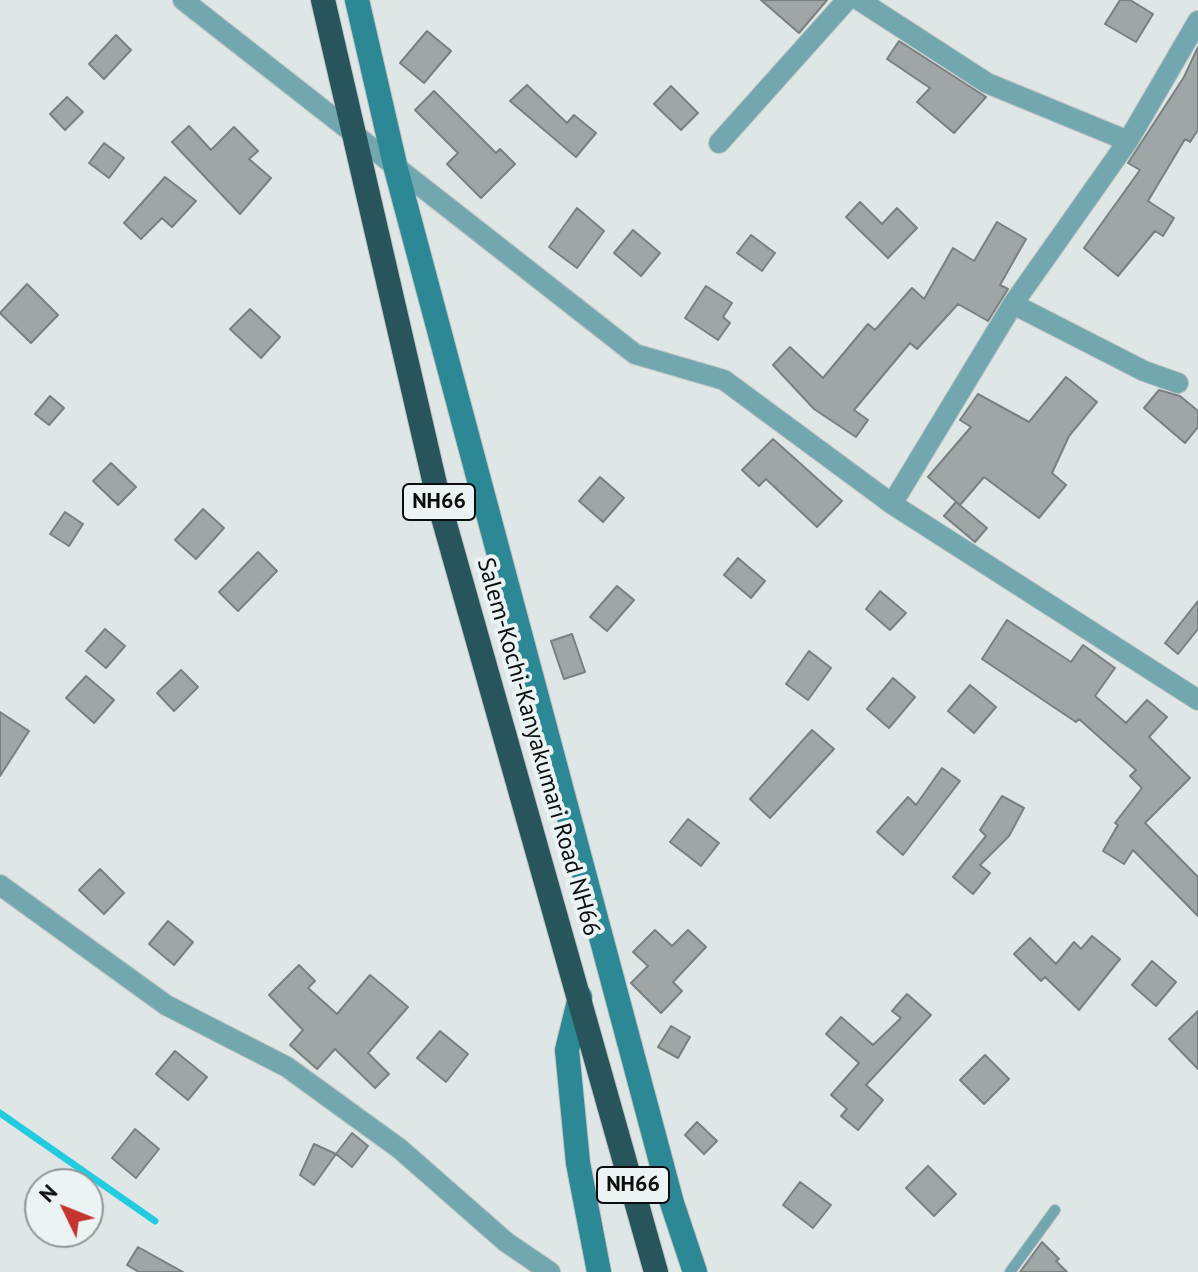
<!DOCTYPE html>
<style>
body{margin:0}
#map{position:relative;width:1198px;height:1272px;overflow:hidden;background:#dfe6e6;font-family:"PT Sans",sans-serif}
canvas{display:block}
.north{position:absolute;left:24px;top:1168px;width:80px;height:80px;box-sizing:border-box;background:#ecf3f4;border:2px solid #929798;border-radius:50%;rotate:313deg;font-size:22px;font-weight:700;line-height:32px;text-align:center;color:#0b0d0e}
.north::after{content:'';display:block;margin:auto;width:28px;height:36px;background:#c3352f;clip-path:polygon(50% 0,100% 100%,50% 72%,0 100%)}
</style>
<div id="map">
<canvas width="1198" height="1272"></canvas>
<div class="north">N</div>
</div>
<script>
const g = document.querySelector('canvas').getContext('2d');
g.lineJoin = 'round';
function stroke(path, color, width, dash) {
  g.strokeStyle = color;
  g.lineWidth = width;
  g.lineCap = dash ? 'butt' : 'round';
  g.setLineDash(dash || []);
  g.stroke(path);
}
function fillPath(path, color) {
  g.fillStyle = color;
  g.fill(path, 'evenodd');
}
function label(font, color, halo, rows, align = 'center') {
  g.font = font + ' "PT Sans",sans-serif';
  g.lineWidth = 8;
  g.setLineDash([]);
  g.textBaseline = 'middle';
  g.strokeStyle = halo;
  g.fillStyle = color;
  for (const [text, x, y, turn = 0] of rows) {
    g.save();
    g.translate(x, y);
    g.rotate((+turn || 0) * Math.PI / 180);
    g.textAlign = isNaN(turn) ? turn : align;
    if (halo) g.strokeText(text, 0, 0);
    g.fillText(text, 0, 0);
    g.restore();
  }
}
const stream = new Path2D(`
 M0 1113 155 1221`);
const building = new Path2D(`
 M761 0H827L799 33Z
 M1120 0H1130L1153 14 1136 42 1105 24Z
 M427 31 451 51 424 83 400 63Z
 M116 35 131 50 104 79 89 64Z
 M899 41 986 97 954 133 917 102 930 88 887 59Z
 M1198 47V130L1190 142 1185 139 1148 201 1174 218 1163 236 1155 231 1118 276 1084 248 1140 170 1128 163 1184 77Z
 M527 85 567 123 574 115 596 133 576 157 510 101Z
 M671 86 698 113 681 130 654 104Z
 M434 91 496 153 500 149 515 164 481 198 447 164 458 153 415 110Z
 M67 97 83 112 65 130 50 114Z
 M189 126 211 150 234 127 258 151 249 159 271 178 240 214 172 142Z
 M104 143 124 158 109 178 89 163Z
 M165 177 196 201 172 227 162 218 141 239 124 223Z
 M860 202 882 224 897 208 917 228 888 258 846 217Z
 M577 208 604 231 577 268 549 247Z
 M997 222 1026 239 1000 285 1008 289 988 321 958 304 917 349 910 343 854 410 868 420 856 437 814 409 773 365 790 347 823 378 868 324 875 330 912 288 924 299 953 248 974 261Z
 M633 230 660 253 641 276 614 253Z
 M751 235 775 253 762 271 737 253Z
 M27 284 58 315 31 343 0 313Z
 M706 286 732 303 723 317 730 323 718 340 685 318Z
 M250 309 280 337 261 358 230 329Z
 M1066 377 1097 402 1069 436 1052 473 1066 485 1039 518 984 477 960 505 928 477 971 427 960 420 978 394 1029 422Z
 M1159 390 1180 396 1198 411V427L1185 443 1144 408Z
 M50 396 64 408 49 425 35 414Z
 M773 439 842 501 817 527 766 479 759 486 742 470Z
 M111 463 136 487 118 505 93 481Z
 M600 477 624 498 603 522 579 501Z
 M956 502 987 528 975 542 944 516Z
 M203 509 224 528 196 559 175 540Z
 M65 512 83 524 69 546 50 534Z
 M258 552 277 571 238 611 219 592Z
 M738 558 765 581 751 598 724 575Z
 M617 586 634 600 607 631 590 617Z
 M880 591 906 613 890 630 866 609Z
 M1198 601V629L1178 654 1165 643Z
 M1007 620 1071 662 1083 645 1115 668 1095 696 1126 723 1147 700 1167 717 1149 737 1190 778 1145 823 1198 877V916L1133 850 1124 864 1103 851 1118 825 1115 823 1142 788 1130 776 1136 770 1079 719 1076 722 982 659Z
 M105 629 125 646 106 668 86 651Z
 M572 634 585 672 564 679 551 641Z
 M809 651 831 668 808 700 786 684Z
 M181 670 198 687 174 711 157 693Z
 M86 676 114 700 94 723 66 698Z
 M893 678 915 697 889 728 867 709Z
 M970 685 996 707 974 733 948 711Z
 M0 712 29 731 0 776Z
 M812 730 834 749 770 818 750 799Z
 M942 768 960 781 903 855 877 832 908 797 916 805Z
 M1002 796 1024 808 1009 836 980 865 990 873 973 894 953 877 986 836 980 830Z
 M688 819 719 843 701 866 670 842Z
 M100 869 124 893 104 914 79 890Z
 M168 921 193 942 174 965 149 944Z
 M655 930 672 946 688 930 706 947 673 982 682 991 661 1013 631 983 648 966 633 952Z
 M1092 936 1120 959 1079 1010 1045 977 1041 981 1014 954 1030 938 1056 964 1074 942 1081 949Z
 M1152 961 1176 982 1156 1006 1132 985Z
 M299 965 315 981 308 988 337 1014 370 975 408 1007 368 1053 389 1074 375 1088 335 1049 317 1069 290 1045 303 1030 269 995Z
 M907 994 931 1015 866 1085 883 1100 858 1130 841 1116 847 1109 831 1095 859 1063 826 1034 841 1017 873 1045 901 1018 892 1011Z
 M1198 1011V1069L1169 1039Z
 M671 1026 690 1037 678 1058 658 1047Z
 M440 1031 468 1054 446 1082 417 1058Z
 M175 1051 207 1077 188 1100 156 1074Z
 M985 1055 1009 1079 984 1104 960 1080Z
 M697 1122 717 1141 704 1154 685 1135Z
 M135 1129 159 1149 136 1178 112 1158Z
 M352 1133 368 1146 352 1167 336 1154Z
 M314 1144 336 1154 314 1185 300 1175Z
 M928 1166 956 1194 934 1216 906 1188Z
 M800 1182 831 1205 813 1228 783 1205Z
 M1042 1242 1059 1259 1056 1261 1067 1272H1020Z
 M138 1247 183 1272H139L127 1265Z`);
const lane = new Path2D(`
 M1010 1272 1055 1210`);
const street = new Path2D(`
 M183 0 635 354 724 380 892 504 1198 700
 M859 0 987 83 1128 141
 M719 143 847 0
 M1013 304 1144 371 1178 383
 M892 504 1013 304 1128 141 1198 21
 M0 885 166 1005 287 1067 400 1149 506 1242 550 1272`);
const secondary = new Path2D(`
 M357 0 396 169 672 1203 695 1272
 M580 997 567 1050 578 1163 599 1272`);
const highway = new Path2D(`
 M323 0 441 510 656 1272`);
const shields = [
 [439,502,72],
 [633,1185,72]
];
const shieldNames = [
 ["NH66",439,502],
 ["NH66",633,1185]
];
const streetNames = [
 ["Salem-Kochi-Kanyakumari Road NH66",538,747,74]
];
stroke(stream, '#23cbde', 7);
fillPath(building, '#a0a6a7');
stroke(building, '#7a7f80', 2);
stroke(lane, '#bdc3c3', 12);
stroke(street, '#bdc3c3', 22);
stroke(secondary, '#bdc3c3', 26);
stroke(highway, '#bdc3c3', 26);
stroke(lane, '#72a7af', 10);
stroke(street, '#72a7af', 20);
stroke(secondary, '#2b8894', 24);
stroke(highway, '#27555b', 24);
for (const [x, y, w] of shields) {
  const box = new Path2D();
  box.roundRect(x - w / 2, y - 18, w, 36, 6);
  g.fillStyle = '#ecf3f4';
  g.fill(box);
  stroke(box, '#0b0d0e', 2);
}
label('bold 22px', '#0b0d0e', null, shieldNames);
label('24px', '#0b0d0e', '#ecf3f4', streetNames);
</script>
